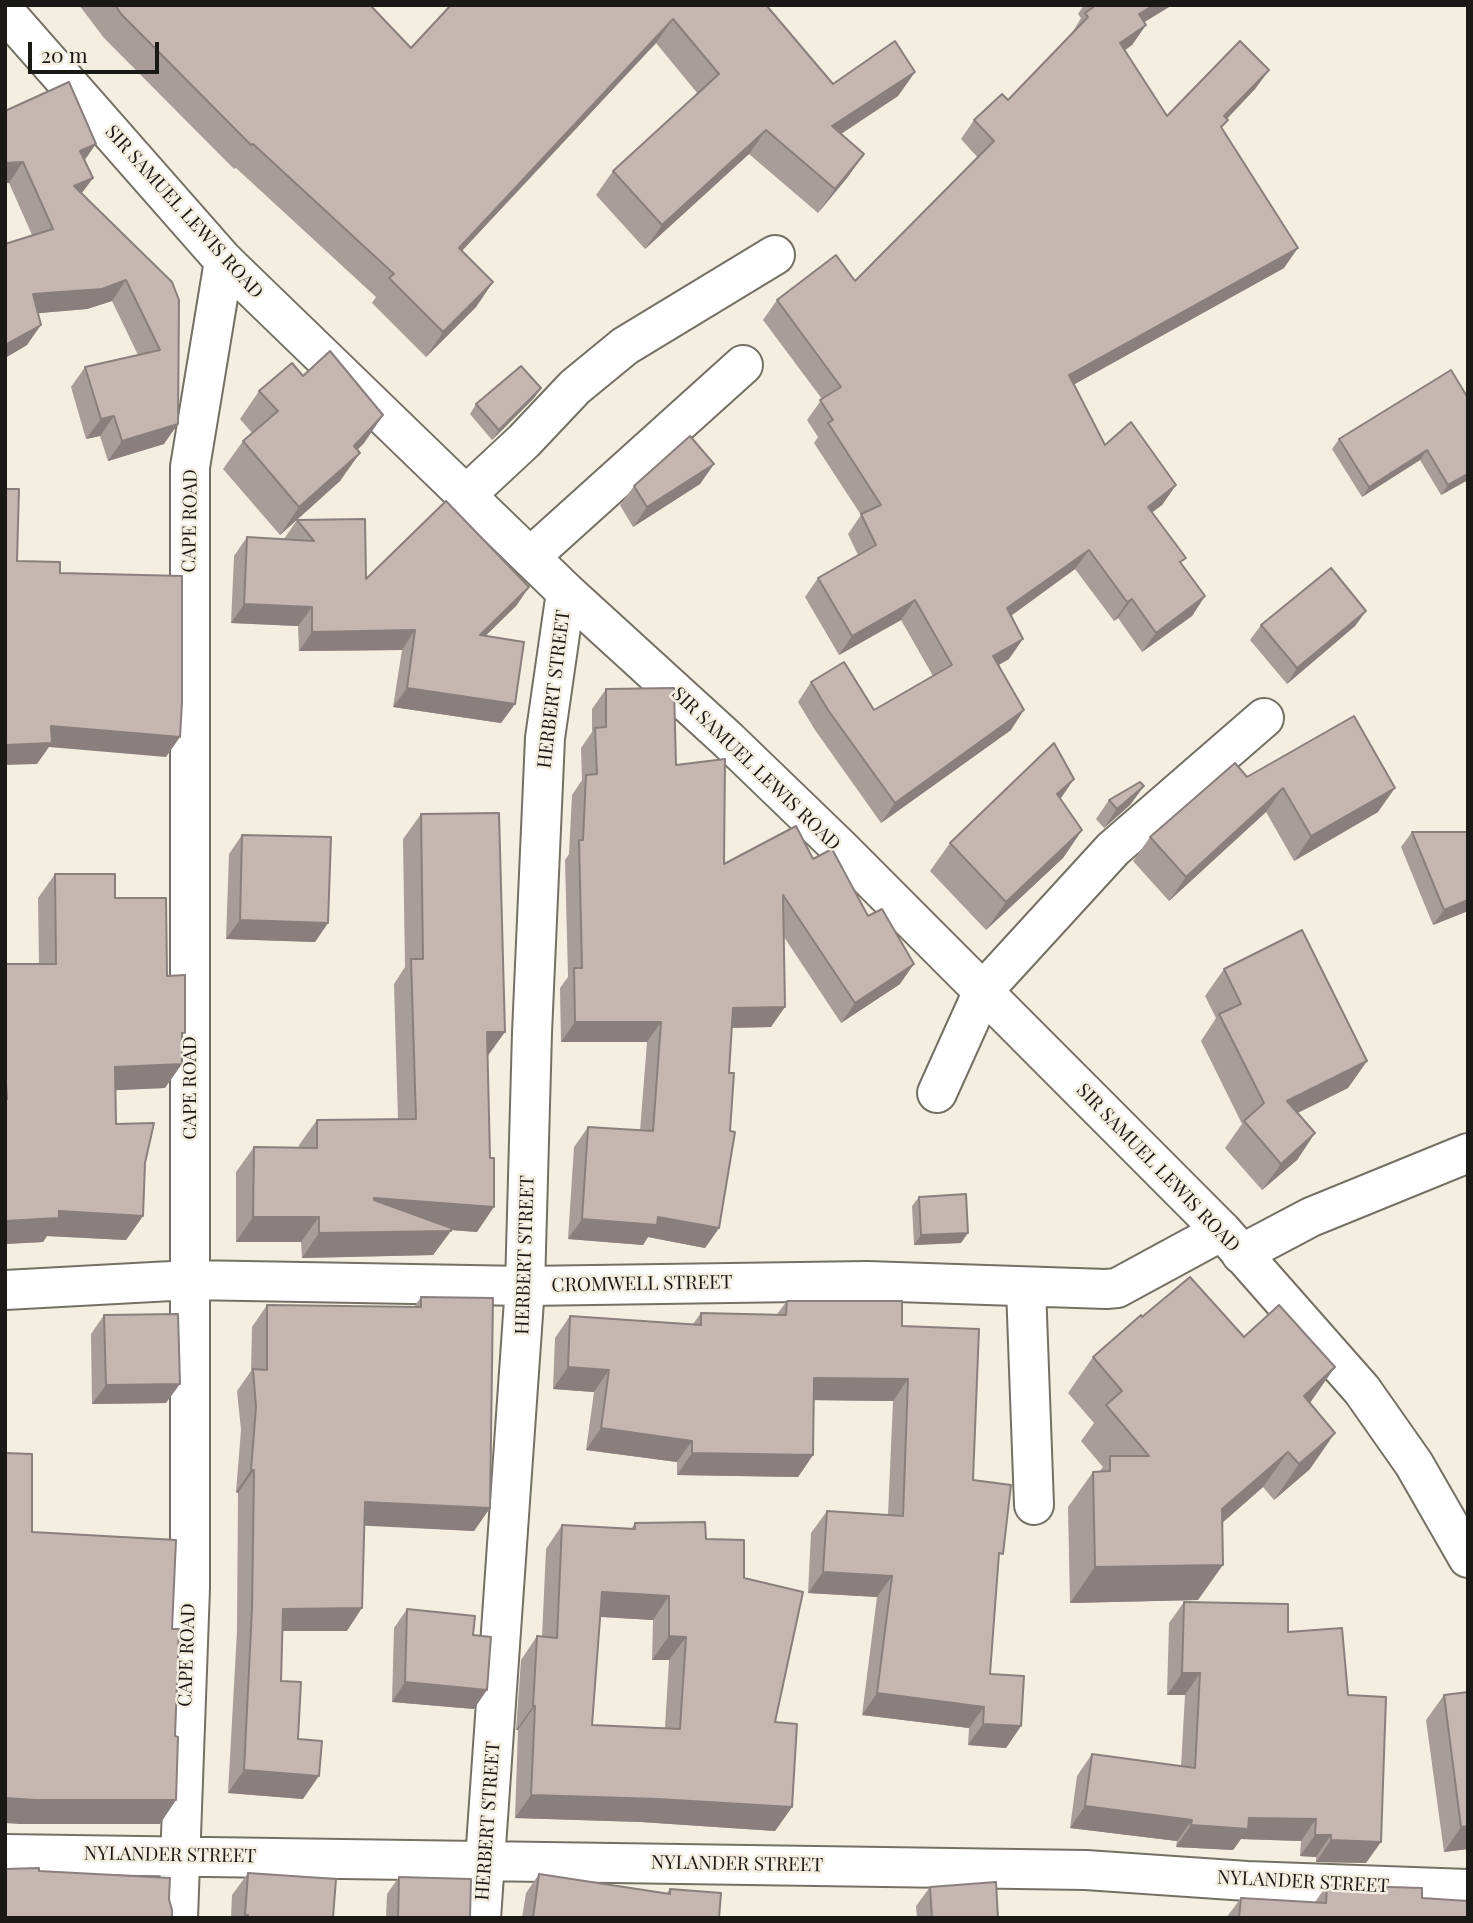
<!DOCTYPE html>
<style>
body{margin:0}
#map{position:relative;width:1473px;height:1923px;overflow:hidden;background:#f4eee1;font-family:"Playfair Display",serif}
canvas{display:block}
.frame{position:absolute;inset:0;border:7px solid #1b1915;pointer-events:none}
.scale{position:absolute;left:28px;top:42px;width:131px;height:32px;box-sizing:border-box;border:4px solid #1b1915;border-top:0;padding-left:9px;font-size:21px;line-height:24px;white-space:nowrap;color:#1b1915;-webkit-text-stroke:5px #f4eee1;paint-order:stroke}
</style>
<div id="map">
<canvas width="1473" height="1923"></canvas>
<div class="frame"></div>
<div class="scale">20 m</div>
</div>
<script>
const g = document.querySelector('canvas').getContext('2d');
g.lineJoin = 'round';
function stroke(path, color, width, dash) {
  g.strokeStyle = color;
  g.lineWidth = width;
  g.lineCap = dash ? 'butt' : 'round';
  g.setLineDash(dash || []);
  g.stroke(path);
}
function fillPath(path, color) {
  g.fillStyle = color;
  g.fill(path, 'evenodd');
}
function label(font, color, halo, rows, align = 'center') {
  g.font = font + ' "Playfair Display",serif';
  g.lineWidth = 5;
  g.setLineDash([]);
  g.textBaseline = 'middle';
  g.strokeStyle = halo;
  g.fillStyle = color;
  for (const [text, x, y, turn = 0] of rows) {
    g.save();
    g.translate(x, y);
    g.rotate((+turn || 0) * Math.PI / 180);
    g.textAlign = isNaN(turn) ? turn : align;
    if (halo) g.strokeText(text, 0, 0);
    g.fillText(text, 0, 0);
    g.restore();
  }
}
const minor = new Path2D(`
 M466 495 524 441 575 387 625 346 775 255
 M530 557 743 365
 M937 1093 983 991 1113 849 1264 718
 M1241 1254 1311 1217 1468 1153
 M1026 1288 1034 1505
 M5 1290 190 1280 525 1286 867 1281 1106 1289 1117 1288 1222 1231
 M5 1854 1086 1870 1247 1881 1468 1889
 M178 1918 190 1588V467L224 261
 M481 1918 525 1286 532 1033 545 738 566 592`);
const major = new Path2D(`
 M5 12 224 261 566 592 727 739 840 848 1222 1231 1362 1390 1414 1464 1468 1558`);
const wall = new Path2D(`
 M79 5H370L411 48 766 5 833 84 915 72 898 96 841 134 864 154 847 178 818 213 749 154 645 249 596 195 613 171 698 94 656 43 462 251 493 282 476 307 426 357 372 303 376 297 236 168 234 169 104 38Z
 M1084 5H1170L1169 7 1144 22 1146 25 1132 45 1125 50 1167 116 1269 70 1255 89 1227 119 1221 128 1284 268 1073 385 1105 445 1176 485 1162 505 1152 512 1182 564 1205 596 1192 616 1142 652 1118 618 1114 621 1075 569 1011 616 1009 659 999 665 1011 730 881 823 815 730 798 702 811 682 874 710 933 676 901 620 839 655 805 597 818 578 858 555 848 534 861 515 814 443 818 437 807 420 822 399 763 320 777 300 855 281 978 158 961 139 974 120 1008 100 1072 33 1081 18 1078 14Z
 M5 111 85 160 93 178 81 194 172 282 164 444 108 461 100 436 86 439 71 387 85 367 138 355 112 301 87 309 38 313 27 345 5 358V244L32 235 9 183H5Z
 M1451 370 1468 480 1441 495 1420 460 1362 497 1332 449 1339 439Z
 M303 376 383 415 364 443 357 450 340 481 280 535 223 469 243 441 252 433 240 419 259 391Z
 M541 388 534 398 492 440 470 414 476 404Z
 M714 464 700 484 633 527 620 505 634 486Z
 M297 520 366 579 529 587 516 606 485 636 515 704 501 723 393 707 402 650 299 651 298 626 231 623 234 556 247 537 284 539Z
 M1366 611 1355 626 1287 684 1250 640 1261 625Z
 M606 689 676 765 724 864 813 859 900 984 841 1023 784 937 771 1027 732 1028 719 1228 705 1248 648 1237 643 1245 568 1239 574 1147 588 1127 640 1131 647 1042H561L560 988 568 977 565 860 569 854 572 795 582 780 581 748 592 732V709Z
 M1247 777 1378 812 1294 861 1266 812 1169 901 1133 861 1150 837Z
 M1144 786 1130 805 1104 828 1096 819 1109 800Z
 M1060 799 1082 830 1063 858 986 930 930 871 950 843Z
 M421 814 488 1056 477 1232 451 1230 433 1255 302 1258 301 1242H236V1172L254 1147 299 1148V1145L317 1120H398L394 984 405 967 403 839Z
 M1412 832 1468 911 1433 925 1401 847Z
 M242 835 328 923 315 942 226 939 229 854Z
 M55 874 115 898 167 976 182 1037 165 1088 115 1090 116 1124 145 1163 143 1216 126 1240 47 1236 43 1242 5 1244V964H39L38 898Z
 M1224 969 1367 1061 1348 1088 1298 1113 1315 1133 1297 1160 1262 1190 1225 1148 1242 1124 1201 1041 1216 1018 1205 996Z
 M919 1197 961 1243 914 1245 912 1206Z
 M421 1297 490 1508 474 1531 365 1525 347 1631H283L281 1681 298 1739 303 1799 228 1793 237 1631 238 1493 236 1492 241 1430 237 1391 251 1371 252 1327 267 1305 414 1307Z
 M787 1301 902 1326 973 1480 999 1559 990 1674 1021 1726 1006 1748 968 1745 969 1728 862 1715 877 1597 808 1593 811 1533 827 1511 888 1515 893 1401 814 1400 813 1455 798 1477 677 1475V1462L586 1450 594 1392 553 1389 555 1338 570 1316 693 1324 701 1313 777 1314Z
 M104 1315 166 1403 92 1404 91 1334Z
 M1142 1317 1244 1337 1310 1403V1469L1274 1500 1263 1487 1222 1523 1198 1600 1070 1603 1068 1507 1093 1472H1099L1103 1467 1081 1441 1094 1423 1068 1393 1093 1357Z
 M635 1523 706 1539 744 1578 792 1807 775 1831 641 1822 515 1818 518 1730H516L521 1660 537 1636 542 1637 546 1549 562 1525 631 1529ZM600 1617 653 1620 652 1660H669L665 1728 592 1725Z
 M1184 1602 1288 1632 1348 1695 1366 1863 1316 1862V1857L1300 1856 1301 1841 1241 1839 1233 1850 1176 1847 1177 1841 1070 1828 1077 1776 1092 1754 1181 1766 1185 1695H1167L1169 1623Z
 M407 1609 473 1635 474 1709 392 1702 394 1628Z
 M1468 1692V1849L1444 1852 1426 1720 1444 1695Z
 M248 1873 333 1918H231L232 1895Z
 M539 1874 666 1894 670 1889 719 1918H522L526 1893Z
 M399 1877 470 1918H386L387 1894Z
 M1327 1885 1422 1898 1468 1918H1226L1241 1898 1315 1902Z
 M930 1887 998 1918H917L916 1906Z`);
const shadedWall = new Path2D(`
 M1154 5H1170L1169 7 1125 34 1139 14Z
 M673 19 656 43 442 272 459 248Z
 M1146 25 1132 45 1106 63 1120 43Z
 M1269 70 1255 89 1210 136 1224 116Z
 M915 72 898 96 815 151 832 126Z
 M766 130 749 154 645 249 662 225Z
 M96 144 82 164 80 151Z
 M864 154 847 178 818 213 835 189Z
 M23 162 9 183H5V163Z
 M93 178 78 198 74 186Z
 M1298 248 1284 268 1055 395 1069 375Z
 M126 280 112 301 87 309 18 315 33 294Z
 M493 282 476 307 426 357 443 332Z
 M41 325 27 345 5 358V345Z
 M541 388 534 398 492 440 499 430Z
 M383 415 364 443 334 474 354 446Z
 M114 416 100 436 86 439 101 419Z
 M178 424 164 444 108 461 122 441Z
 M1427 450 1420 460 1362 497 1369 487Z
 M360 453 340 481 280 535 299 507Z
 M714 464 700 484 633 527 647 507Z
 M1468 474V480L1441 495 1448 485Z
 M1176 485 1162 505 1134 526 1148 507Z
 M1089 550 1075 569 994 628 1007 608Z
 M529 587 516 606 466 655 480 635Z
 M1205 596 1192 616 1142 652 1156 633Z
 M1132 599 1118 618 1114 621 1127 602Z
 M915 600 901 620 839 655 852 636Z
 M244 604 312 607 298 626 231 623Z
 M1366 611 1355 626 1287 684 1297 668Z
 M415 630 402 650 299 651 312 632Z
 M1023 639 1009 659 980 675 993 656Z
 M407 688 515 704 501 723 393 707Z
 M1024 710 1011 730 881 823 895 803Z
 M51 726 180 737 166 757 49 747 37 764 5 765V745Z
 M1074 779 1055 807 1057 794Z
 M1144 786 1130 805 1104 828 1117 809Z
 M1283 788 1266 812 1169 901 1186 877Z
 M1395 788 1378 812 1294 861 1311 836Z
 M1082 830 1063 858 986 930 1006 902Z
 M1468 900V911L1433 925 1444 910Z
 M240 920 328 923 315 942 226 939Z
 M914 964 900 984 841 1023 855 1003Z
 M785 1007 771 1027 719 1028 733 1008Z
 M575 1022H661L647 1042H561Z
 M487 1032H505L487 1057Z
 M1367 1061 1348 1088 1268 1127 1287 1101Z
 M182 1064 165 1088 98 1091 115 1067Z
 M1315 1133 1297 1160 1262 1190 1281 1164Z
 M374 1198 494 1207 477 1232 357 1223Z
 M59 1211 143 1216 126 1240 47 1236 43 1242 5 1244V1221Z
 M253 1217H319L301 1242H236Z
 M658 1217 719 1228 705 1248 648 1237 643 1245 568 1239 582 1219Z
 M451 1231 433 1255 302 1258 319 1233Z
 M968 1233 961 1243 914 1245 921 1235Z
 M568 1367 609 1370 594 1392 553 1389Z
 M1335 1367 1310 1403 1279 1432 1304 1396Z
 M814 1378 908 1379 893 1401 799 1400Z
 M180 1384 166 1403 92 1404 106 1385Z
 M601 1428 692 1441 677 1462 586 1450Z
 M1335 1433 1310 1469 1274 1500 1299 1464Z
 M1288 1452 1263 1487 1197 1545 1222 1509Z
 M692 1453 813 1455 798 1477 677 1475Z
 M251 1470H254L238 1493 236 1492Z
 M365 1502 490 1508 474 1531 350 1525Z
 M1223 1565 1198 1600 1070 1603 1095 1567Z
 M823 1572 892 1576 877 1597 808 1593Z
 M602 1592 669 1596 653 1620 586 1616Z
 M362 1608 347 1631H268L283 1609Z
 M669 1636 686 1637 669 1660H652Z
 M1182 1673H1200L1185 1695H1167Z
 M405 1682 487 1690 474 1709 392 1702Z
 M877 1693 984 1707 969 1728 862 1715Z
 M533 1706H535L518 1730H516Z
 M983 1724 1021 1726 1006 1748 968 1745Z
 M244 1770 319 1776 303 1799 228 1793Z
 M531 1795 658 1799 792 1807 775 1831 641 1822 515 1818Z
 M5 1798 176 1800 160 1824H19L5 1823Z
 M1085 1806 1192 1820 1177 1841 1070 1828Z
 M1249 1818 1316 1819 1301 1841 1241 1839 1233 1850 1176 1847 1191 1825Z
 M1468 1826V1849L1444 1852 1461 1827Z
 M1315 1835H1331L1316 1857 1300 1856Z
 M1331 1840 1381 1842 1366 1863 1316 1862Z`);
const building = new Path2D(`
 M115 5H370L411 48 451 5H766L833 84 895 41 915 72 832 126 864 154 835 189 766 130 662 225 613 171 719 74 673 19 459 248 493 282 443 332 389 278 394 274 253 144 251 145 121 14Z
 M1096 5H1154L1139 14 1146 25 1120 43 1167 116 1240 41 1269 70 1224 116 1228 120 1221 127 1298 248 1069 375 1105 445 1131 422 1176 485 1148 507 1186 558 1180 562 1205 596 1156 633 1132 599 1127 602 1089 550 1007 608 1023 639 993 656 1024 710 895 803 828 710 811 682 844 662 874 710 952 665 915 600 852 636 818 578 876 545 861 514 881 505 828 423 833 420 820 400 841 387 777 300 836 255 855 281 994 141 974 120 1002 94 1008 100 1088 17 1085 13Z
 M69 82 96 144 80 151 93 178 74 186 172 282 179 300 178 424 122 441 114 416 101 419 85 367 160 350 126 280 102 289 33 294 41 325 5 345V244L53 229 23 162 5 163V111Z
 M330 351 383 415 354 446 360 453 299 507 243 441 278 411 259 391 292 363 303 376Z
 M521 366 541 388 499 430 476 404Z
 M1451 370 1468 398V474L1448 485 1427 450 1369 487 1339 439Z
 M690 436 714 464 647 507 634 486Z
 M5 489H19L17 561 60 562V573L182 576V702L180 737 51 726 52 743 5 745Z
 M446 501 529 587 480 635 524 642 515 704 407 688 415 630 312 632V607L244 604 247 537 314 541 297 520 365 519 366 579Z
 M1331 568 1366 611 1297 668 1261 625Z
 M674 688 676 765 725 759 724 864 796 826 813 859 832 849 868 916 882 909 914 964 855 1003 783 895 785 1007 733 1008 729 1073H734L730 1131 735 1132 719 1228 658 1217 657 1225 582 1219 588 1127 653 1131 661 1022H575L574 968H582L579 840H583L586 775 597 774 595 728 606 727V689Z
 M1354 716 1395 788 1311 836 1283 788 1186 877 1150 837 1235 763 1247 777Z
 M1054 743 1074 779 1057 794 1082 830 1006 902 950 843Z
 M1140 782 1144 786 1117 809 1109 800Z
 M499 813 505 1032H487L490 1158H494V1207L374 1198V1200L451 1228V1231L319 1233V1217H253L254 1147 317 1148V1120L416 1119 411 959H423L421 814Z
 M1412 832H1468V900L1444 910Z
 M242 835 331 837 328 923 240 920Z
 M55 874H115V898H166L167 976 185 975V1033H182V1064L115 1067 116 1124 154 1123 145 1163 143 1216 59 1211V1218L5 1221V1099H7L5 1070V964H56Z
 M1302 930 1367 1061 1287 1101 1315 1133 1281 1164 1244 1121 1264 1103 1219 1014 1241 1004 1224 969Z
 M966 1194 968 1233 921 1235 919 1197Z
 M1190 1277 1244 1337 1279 1305 1335 1367 1304 1396 1335 1433 1299 1464 1288 1452 1222 1509 1223 1565 1095 1567 1093 1472 1110 1471V1456H1149L1106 1405 1122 1391 1093 1357 1141 1315 1142 1317Z
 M421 1297 493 1298 490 1508 365 1502 362 1608 283 1609 281 1681 301 1682 298 1739 322 1741 319 1776 244 1770 252 1609 254 1470H251L256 1407 253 1369 267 1370V1305L421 1307Z
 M787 1301H902V1326L979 1329 973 1480 1011 1485 1003 1554 999 1553 990 1674 1024 1676 1021 1726 983 1724 984 1707 877 1693 892 1576 823 1572 827 1511 903 1516 908 1379 814 1378 813 1455 692 1453V1441L601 1428 609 1370 568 1367 570 1316 701 1325V1313L786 1315Z
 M178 1314 180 1384 106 1385 104 1315Z
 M5 1453 32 1454V1532L176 1540 172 1629H179L175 1736 178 1737 176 1800H36L5 1798Z
 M705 1522 706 1539 744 1540V1578L803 1592 775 1722 797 1724 792 1807 658 1799 531 1795 535 1706H533L537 1636 557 1638 562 1525 635 1529V1523ZM602 1592 669 1596V1636L686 1637 680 1729 592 1725Z
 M1184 1602 1288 1604V1632L1342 1628 1348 1695 1386 1697 1381 1842 1331 1840V1835H1315L1316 1819 1249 1818 1248 1829 1191 1825 1192 1820 1085 1806 1092 1754 1195 1768 1200 1673H1182Z
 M407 1609 475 1616 473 1635 491 1637 487 1690 405 1682Z
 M1468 1692V1826L1461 1827 1444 1695Z
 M39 1868V1871L170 1878 169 1899 172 1910V1918H5V1869Z
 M248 1873 336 1879 333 1918H248V1915H245Z
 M539 1874 670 1894V1889L721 1893 719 1918H533Z
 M399 1877 471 1879 470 1918H398Z
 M996 1882 998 1918H932L930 1887Z
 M1327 1885 1422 1888V1898L1468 1901V1918H1239L1241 1898 1326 1903Z`);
const streetNames = [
 ["SIR SAMUEL LEWIS ROAD",184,212,48],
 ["CAPE ROAD",190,521,-89],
 ["HERBERT STREET",554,689,-83],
 ["SIR SAMUEL LEWIS ROAD",756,769,44],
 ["CAPE ROAD",190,1088,-90],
 ["SIR SAMUEL LEWIS ROAD",1158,1168,46],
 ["HERBERT STREET",525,1255,-88],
 ["CROMWELL STREET",642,1284,-1],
 ["CAPE ROAD",187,1655,-88],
 ["HERBERT STREET",488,1821,-86],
 ["NYLANDER STREET",170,1855,1],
 ["NYLANDER STREET",737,1864,1],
 ["NYLANDER STREET",1303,1882,3]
];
stroke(minor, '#757064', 42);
stroke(major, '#757064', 42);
stroke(minor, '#fff', 38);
stroke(major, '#fff', 38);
fillPath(wall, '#a99d99');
fillPath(shadedWall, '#8a7f7d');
fillPath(building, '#c5b6b2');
stroke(building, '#8a7f7d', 2);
label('19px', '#1b1915', '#f4eee1', streetNames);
</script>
